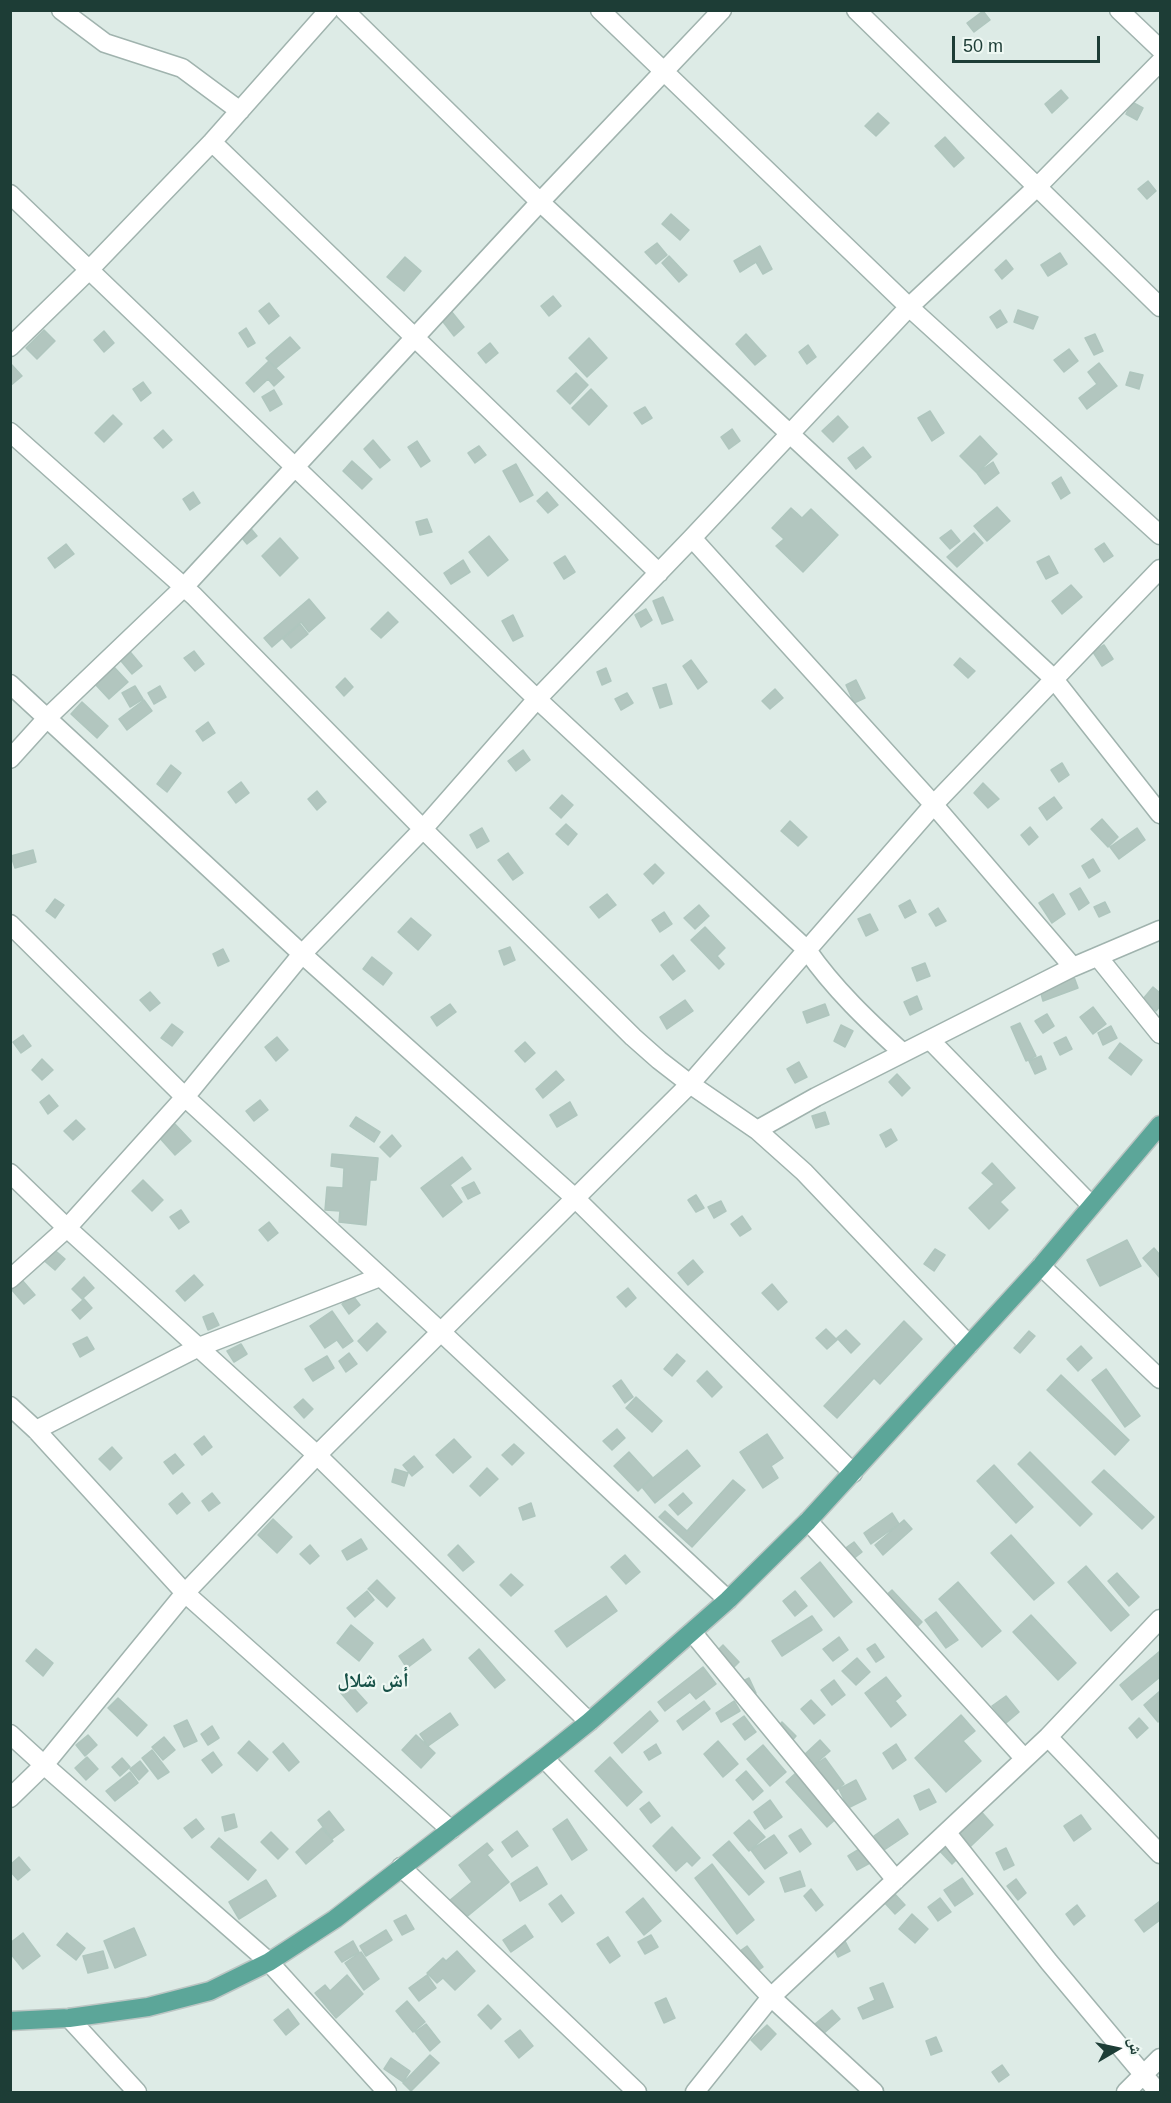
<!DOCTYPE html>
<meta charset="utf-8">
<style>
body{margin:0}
#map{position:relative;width:1171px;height:2103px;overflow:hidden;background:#ddebe6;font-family:Arial,"Noto Naskh Arabic",sans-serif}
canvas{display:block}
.frame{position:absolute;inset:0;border:12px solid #1d3d36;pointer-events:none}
.north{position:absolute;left:1087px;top:2019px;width:60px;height:60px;-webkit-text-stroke:4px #eef8f3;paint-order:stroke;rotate:81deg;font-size:16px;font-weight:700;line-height:24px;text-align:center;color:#1d3d36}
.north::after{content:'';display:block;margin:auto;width:21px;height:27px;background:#1d3d36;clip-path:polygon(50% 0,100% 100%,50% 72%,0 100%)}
.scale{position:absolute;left:952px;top:36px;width:148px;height:27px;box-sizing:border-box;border:3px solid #1d3d36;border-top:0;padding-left:8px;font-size:18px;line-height:21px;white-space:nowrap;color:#1d3d36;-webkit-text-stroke:4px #eef8f3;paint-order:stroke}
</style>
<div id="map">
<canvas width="1171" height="2103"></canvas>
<div class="frame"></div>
<div class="north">ش</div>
<div class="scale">50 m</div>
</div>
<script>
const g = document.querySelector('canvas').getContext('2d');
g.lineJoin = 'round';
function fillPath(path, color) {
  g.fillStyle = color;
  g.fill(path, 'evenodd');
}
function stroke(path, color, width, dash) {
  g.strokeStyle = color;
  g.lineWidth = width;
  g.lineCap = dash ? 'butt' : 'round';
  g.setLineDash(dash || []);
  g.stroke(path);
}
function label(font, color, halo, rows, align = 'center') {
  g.font = font + ' Arial,"Noto Naskh Arabic",sans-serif';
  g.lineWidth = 4.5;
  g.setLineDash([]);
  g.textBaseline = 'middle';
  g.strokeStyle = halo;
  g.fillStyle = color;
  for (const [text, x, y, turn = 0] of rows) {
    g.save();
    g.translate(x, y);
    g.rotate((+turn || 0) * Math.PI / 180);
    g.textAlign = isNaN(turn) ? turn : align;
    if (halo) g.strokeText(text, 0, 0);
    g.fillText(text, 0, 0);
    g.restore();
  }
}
const building = new Path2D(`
 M983 11 990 20 974 32 967 23Z
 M1061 90 1068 98 1052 113 1045 104Z
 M1132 102 1143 108 1137 120 1126 114Z
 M878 113 889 123 876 136 865 126Z
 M945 137 964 158 954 167 935 146Z
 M1148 181 1156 191 1147 199 1138 189Z
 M671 214 689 230 680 240 662 224Z
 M657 243 667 255 656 264 645 252Z
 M760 246 772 269 763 274 756 262 740 272 734 261Z
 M1060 253 1067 264 1048 276 1041 265Z
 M669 256 687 275 679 282 662 263Z
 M405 257 421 271 404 291 387 277Z
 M1006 260 1013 269 1002 279 995 270Z
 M553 296 561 306 549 316 541 306Z
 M269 303 279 316 269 324 259 311Z
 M447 306 464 327 454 336 437 314Z
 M1000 310 1007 322 997 328 990 317Z
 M1018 310 1038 317 1033 329 1014 322Z
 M246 328 255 343 248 347 239 333Z
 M44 330 55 341 37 359 26 348Z
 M104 331 114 343 104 352 94 340Z
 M746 334 766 356 755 365 736 344Z
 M1095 334 1103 351 1094 355 1085 338Z
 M290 337 300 348 276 368 266 358Z
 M589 338 607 358 587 377 569 358Z
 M490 343 498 353 486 363 478 353Z
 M808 345 816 357 807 364 799 352Z
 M1069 349 1078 361 1064 372 1054 360Z
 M269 361 284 377 274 386 268 379 254 392 246 383Z
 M1099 363 1117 386 1087 409 1079 398 1097 384 1088 372Z
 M12 365 22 376 10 386V366Z
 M1130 372 1143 375 1139 389 1126 385Z
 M576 373 588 385 570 404 557 391Z
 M143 382 151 393 141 401 133 389Z
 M591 389 607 406 589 425 572 408Z
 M274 390 282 404 270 411 262 397Z
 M645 407 652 418 642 424 634 413Z
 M930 411 944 433 932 441 918 418Z
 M113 415 122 424 104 442 95 433Z
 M838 416 848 427 833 442 822 431Z
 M732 429 740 441 729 449 721 437Z
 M163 430 172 440 163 448 154 438Z
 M980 436 997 454 977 473 960 456Z
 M373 440 390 460 380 468 364 449Z
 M417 441 430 461 421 467 408 447Z
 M479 446 486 455 475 463 468 453Z
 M863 447 871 457 856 469 848 458Z
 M352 461 372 479 362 489 343 471Z
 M993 462 999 473 985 484 977 473Z
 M516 464 533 495 520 502 503 471Z
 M1061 477 1070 493 1061 499 1052 483Z
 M193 492 200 503 190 510 183 499Z
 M547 492 558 505 548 513 537 501Z
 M997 507 1010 521 987 541 974 526Z
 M791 508 802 518 811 509 838 535 803 572 776 546 784 539 772 528Z
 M427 519 432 532 420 535 416 522Z
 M247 524 257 536 247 544 237 532Z
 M951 530 960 541 950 549 940 538Z
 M974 533 983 543 957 567 947 557Z
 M489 536 508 560 488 576 469 552Z
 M280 538 298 558 280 576 262 556Z
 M1104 543 1113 556 1104 562 1095 549Z
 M66 544 74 554 55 568 48 558Z
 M565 556 575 572 564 579 554 563Z
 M1049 556 1058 573 1046 579 1037 562Z
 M463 560 470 572 451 584 444 573Z
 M1071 585 1082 597 1062 614 1052 601Z
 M663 597 673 620 662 624 653 601Z
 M309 599 325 618 309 632 301 622 272 647 264 638Z
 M646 609 652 620 641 627 635 615Z
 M388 612 398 622 381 638 371 629Z
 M513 615 523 636 513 641 502 621Z
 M300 624 308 634 291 648 283 639Z
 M1104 645 1113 659 1102 666 1093 652Z
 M126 647 142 666 132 674 116 655Z
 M194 651 204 664 195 671 184 658Z
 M960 658 975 671 968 678 954 665Z
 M691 660 707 682 698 689 683 666Z
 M114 667 128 682 109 699 95 684Z
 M606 668 611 681 602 685 597 672Z
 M345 678 353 687 344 696 336 687Z
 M856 680 865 698 854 703 846 685Z
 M666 684 672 704 660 708 653 688Z
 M135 686 143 699 130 707 122 693Z
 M160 686 166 697 154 704 148 693Z
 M775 689 783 698 770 709 762 701Z
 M627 693 633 703 621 710 615 699Z
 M144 700 152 711 127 730 119 719Z
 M82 702 108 726 97 738 71 714Z
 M208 722 215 733 203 741 196 731Z
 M523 750 530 760 516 771 508 761Z
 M1062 763 1069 775 1059 782 1051 770Z
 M171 765 181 773 167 792 157 784Z
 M241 782 249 793 236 803 228 792Z
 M983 783 999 799 988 808 974 793Z
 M317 791 326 802 317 810 308 799Z
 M562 795 573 805 561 818 550 808Z
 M1054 797 1062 808 1047 820 1039 808Z
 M1102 819 1118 837 1108 847 1091 829Z
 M790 821 807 837 798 846 781 831Z
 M566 824 577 834 568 845 556 834Z
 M1030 827 1038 837 1029 845 1021 835Z
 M482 828 489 841 477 848 470 835Z
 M1137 828 1145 840 1119 859 1110 847Z
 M33 850 36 862 15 868 11 856Z
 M508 853 523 873 513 880 498 860Z
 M1093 859 1100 871 1089 878 1082 866Z
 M655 864 664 873 653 884 644 874Z
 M1080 888 1089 903 1079 910 1070 894Z
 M607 894 616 905 599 918 590 907Z
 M1053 894 1065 914 1052 923 1039 903Z
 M55 899 64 905 55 918 46 911Z
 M910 900 916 912 905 918 899 906Z
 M1105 902 1110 912 1099 917 1094 907Z
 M699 905 709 916 695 929 684 918Z
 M938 908 946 921 936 926 929 914Z
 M664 912 672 924 660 932 652 920Z
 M870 914 878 930 866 936 858 919Z
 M411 918 431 935 418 950 398 932Z
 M705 927 725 948 717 956 724 964 719 969 691 940Z
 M510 947 515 960 504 965 499 951Z
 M223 949 229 961 218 966 213 954Z
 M673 955 685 971 673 980 661 965Z
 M372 957 392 973 383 985 363 969Z
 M925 963 930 976 917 981 912 968Z
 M1074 977 1078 988 1043 1001 1040 990Z
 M1153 987 1160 993V1006L1156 1011 1143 999Z
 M150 992 160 1003 150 1011 140 1000Z
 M917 996 922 1009 910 1015 904 1002Z
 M685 1000 693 1011 667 1029 660 1017Z
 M450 1004 456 1012 437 1026 431 1017Z
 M825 1004 829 1015 807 1023 803 1012Z
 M1093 1007 1106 1024 1093 1034 1080 1017Z
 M1047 1014 1054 1026 1043 1033 1035 1021Z
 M1020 1023 1036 1056 1026 1061 1011 1027Z
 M172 1024 183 1032 172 1046 161 1038Z
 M841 1025 853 1031 845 1047 834 1041Z
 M1111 1026 1117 1038 1103 1045 1098 1033Z
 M23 1035 31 1046 21 1053 13 1042Z
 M277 1037 288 1050 276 1061 265 1047Z
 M1066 1037 1072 1049 1060 1055 1054 1043Z
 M525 1042 535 1053 525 1062 515 1051Z
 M1120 1043 1142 1060 1131 1075 1109 1058Z
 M1041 1056 1046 1069 1035 1074 1029 1061Z
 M42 1059 53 1070 42 1080 32 1070Z
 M799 1062 807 1077 795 1083 787 1069Z
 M556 1071 564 1080 543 1098 536 1089Z
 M897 1074 910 1088 902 1096 889 1082Z
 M49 1095 58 1106 48 1114 40 1102Z
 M260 1100 268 1110 254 1121 246 1111Z
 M570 1102 577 1115 557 1127 550 1115Z
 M825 1112 829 1124 816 1128 812 1116Z
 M356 1117 380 1132 374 1142 350 1126Z
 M76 1120 85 1129 73 1140 64 1131Z
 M173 1122 191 1141 175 1155 158 1136Z
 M891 1129 897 1140 886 1147 880 1135Z
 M392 1135 401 1146 390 1157 380 1147Z
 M332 1154 378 1158 376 1180H370L366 1225 339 1222 340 1211 325 1210 327 1187 343 1188 344 1168 331 1166Z
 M462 1157 471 1169 450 1185 462 1202 443 1217 421 1188Z
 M992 1163 1015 1188 1000 1202 1008 1210 989 1229 969 1208 994 1184 982 1173Z
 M143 1180 163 1200 152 1211 132 1191Z
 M474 1182 480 1193 468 1199 462 1188Z
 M696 1195 704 1208 696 1212 688 1200Z
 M721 1201 726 1211 714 1218 708 1207Z
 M181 1210 189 1222 179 1229 170 1217Z
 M742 1216 751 1229 740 1236 731 1224Z
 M269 1222 278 1233 268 1241 259 1230Z
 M1127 1240 1141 1266 1100 1286 1087 1260Z
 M51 1247 65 1259 55 1270 41 1258Z
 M1154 1248 1160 1255V1278L1143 1258Z
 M935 1249 945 1255 934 1271 924 1264Z
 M693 1260 703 1272 688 1285 678 1273Z
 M194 1275 203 1285 185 1301 176 1291Z
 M84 1277 94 1288 82 1299 72 1289Z
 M22 1280 35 1295 24 1304 12 1290Z
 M772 1284 787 1302 778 1310 762 1293Z
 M628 1288 636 1298 626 1307 617 1297Z
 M353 1296 360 1305 349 1314 342 1304Z
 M84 1299 92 1308 80 1319 72 1310Z
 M332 1311 353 1341 343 1348 337 1340 325 1348 310 1326Z
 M213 1313 219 1325 208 1330 203 1317Z
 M904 1321 922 1339 880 1384 874 1378 837 1418 824 1406Z
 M377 1323 386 1332 367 1351 358 1341Z
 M826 1329 837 1340 827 1349 816 1338Z
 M846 1330 860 1344 851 1353 837 1338Z
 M1029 1331 1035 1336 1020 1353 1014 1348Z
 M87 1337 94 1349 80 1357 73 1344Z
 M241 1344 247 1354 234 1362 227 1351Z
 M1081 1346 1092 1358 1078 1371 1067 1359Z
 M349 1353 357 1364 346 1372 339 1361Z
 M677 1354 685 1361 672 1376 664 1369Z
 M327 1356 334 1368 313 1381 305 1369Z
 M1106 1369 1140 1416 1125 1427 1092 1380Z
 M707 1371 722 1387 712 1397 697 1381Z
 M1061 1375 1129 1440 1115 1455 1047 1390Z
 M621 1380 633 1397 625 1403 613 1386Z
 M636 1397 662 1421 652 1432 626 1408Z
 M303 1399 313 1409 304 1418 294 1407Z
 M617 1429 625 1438 612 1450 603 1441Z
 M767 1434 783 1458 771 1466 778 1478 763 1488 740 1452Z
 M204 1436 212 1447 202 1455 194 1444Z
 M454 1439 471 1457 453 1473 436 1455Z
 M514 1444 524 1453 512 1465 502 1455Z
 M112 1447 122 1458 110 1470 99 1459Z
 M687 1450 700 1466 655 1503 642 1487Z
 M629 1452 652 1477 638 1491 614 1466Z
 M1030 1452 1092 1514 1080 1526 1018 1464Z
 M175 1454 184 1465 173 1474 164 1462Z
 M414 1456 423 1467 412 1476 403 1465Z
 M994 1465 1033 1507 1016 1523 977 1481Z
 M487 1468 498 1479 480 1496 470 1486Z
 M395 1469 408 1473 404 1486 392 1482Z
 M1104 1470 1154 1517 1142 1529 1092 1482Z
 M733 1480 745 1490 692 1547 659 1517 665 1511 687 1531Z
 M182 1493 190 1503 177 1514 169 1504Z
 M212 1493 220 1503 209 1511 202 1501Z
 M683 1493 692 1503 678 1515 669 1505Z
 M531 1503 535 1516 523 1520 519 1508Z
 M892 1513 899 1524 871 1544 864 1533Z
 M273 1519 292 1537 277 1553 258 1535Z
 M904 1520 912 1529 883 1555 875 1545Z
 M1011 1535 1054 1583 1034 1600 991 1553Z
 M361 1539 367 1549 347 1560 342 1551Z
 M854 1542 862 1552 848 1563 840 1552Z
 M310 1545 319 1556 310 1564 300 1554Z
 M458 1545 474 1562 463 1571 448 1555Z
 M625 1555 640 1572 626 1584 611 1567Z
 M820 1562 852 1602 834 1617 801 1578Z
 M1086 1566 1129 1615 1111 1631 1068 1582Z
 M1117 1573 1139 1597 1129 1606 1108 1581Z
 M511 1574 523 1585 511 1596 500 1585Z
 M377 1580 395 1598 387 1607 368 1589Z
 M958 1582 1001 1631 982 1647 939 1599Z
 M892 1590 922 1622 912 1632 882 1599Z
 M367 1591 374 1600 355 1617 347 1608Z
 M795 1591 807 1606 795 1616 783 1601Z
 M606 1596 617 1611 567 1647 555 1631Z
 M936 1612 958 1640 946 1648 925 1620Z
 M1031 1615 1076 1663 1058 1680 1013 1632Z
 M812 1616 822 1630 782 1656 772 1641Z
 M351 1625 373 1643 359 1661 337 1643Z
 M839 1637 848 1650 833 1661 823 1649Z
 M423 1639 431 1650 407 1668 399 1656Z
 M875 1644 884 1657 876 1662 867 1649Z
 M723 1645 739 1662 727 1674 711 1657Z
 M36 1649 53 1663 43 1676 26 1661Z
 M479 1649 505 1680 495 1688 469 1658Z
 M1160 1651V1677L1132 1700 1120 1685Z
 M857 1658 870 1672 856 1685 842 1671Z
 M703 1667 716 1684 696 1699 690 1692 665 1711 658 1702Z
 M886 1677 901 1696 895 1701 906 1715 891 1727 865 1693Z
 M749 1678 756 1693 748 1697 741 1682Z
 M834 1680 845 1695 832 1705 821 1690Z
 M349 1683 367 1703 357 1712 340 1692Z
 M1160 1691V1720L1158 1722 1144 1705Z
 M1006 1696 1019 1712 1006 1723 992 1706Z
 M118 1698 147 1725 137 1736 108 1708Z
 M811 1700 825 1715 814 1724 801 1709Z
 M704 1701 710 1709 683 1730 677 1721Z
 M734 1701 740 1711 721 1722 716 1713Z
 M650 1711 658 1721 622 1753 614 1743Z
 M450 1713 458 1725 428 1746 420 1734Z
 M961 1715 975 1731 963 1741 981 1761 946 1792 915 1758Z
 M744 1716 756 1732 745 1740 733 1724Z
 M1139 1718 1148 1728 1137 1738 1129 1728Z
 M187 1720 197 1741 184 1747 174 1726Z
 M782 1722 796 1736 789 1744 775 1730Z
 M212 1726 219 1738 208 1745 201 1734Z
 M88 1735 97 1745 85 1756 76 1745Z
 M416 1735 435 1753 421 1768 402 1750Z
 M164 1737 175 1750 163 1760 152 1747Z
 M820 1740 830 1751 814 1765 804 1755Z
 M249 1741 268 1759 257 1771 238 1753Z
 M718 1741 738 1764 723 1777 704 1754Z
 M283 1743 299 1762 289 1771 273 1752Z
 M656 1744 661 1753 649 1760 644 1752Z
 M896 1744 906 1760 893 1769 883 1753Z
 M763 1745 786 1772 770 1786 747 1759Z
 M152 1750 169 1772 158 1779 142 1758Z
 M213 1752 222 1765 212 1773 202 1760Z
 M87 1757 98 1769 86 1780 75 1768Z
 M610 1757 642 1792 627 1806 595 1771Z
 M122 1758 130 1767 120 1776 112 1767Z
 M825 1758 844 1784 833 1792 814 1766Z
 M140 1761 148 1771 139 1780 130 1769Z
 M746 1771 763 1791 753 1800 736 1780Z
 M798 1771 839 1816 827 1827 786 1782Z
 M130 1772 138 1783 115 1801 106 1791Z
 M856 1780 866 1799 848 1808 839 1789Z
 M929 1789 936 1802 920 1810 914 1796Z
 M770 1800 782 1817 765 1829 754 1812Z
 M649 1802 660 1816 651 1823 640 1809Z
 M978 1808 993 1825 952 1864 936 1847Z
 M329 1811 344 1830 332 1839 318 1820Z
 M234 1814 237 1827 225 1831 222 1817Z
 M1081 1815 1091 1829 1074 1841 1064 1826Z
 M196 1819 204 1829 192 1838 184 1828Z
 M567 1819 587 1850 572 1860 553 1829Z
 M898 1819 908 1834 884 1850 874 1836Z
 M749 1820 765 1837 749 1851 734 1833Z
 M672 1827 700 1858 692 1866 687 1861 676 1871 653 1846Z
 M322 1828 333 1841 306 1864 296 1852Z
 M801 1829 811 1844 800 1852 789 1836Z
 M517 1831 528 1846 512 1857 502 1842Z
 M271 1832 288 1849 278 1859 261 1842Z
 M774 1835 787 1853 765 1869 751 1850Z
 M219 1838 256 1870 248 1880 211 1847Z
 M729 1841 764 1882 749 1895 713 1855Z
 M487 1843 493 1850 487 1855 509 1882 464 1919 449 1901 472 1882 459 1865Z
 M861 1848 870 1863 857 1870 848 1856Z
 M1006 1848 1014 1865 1004 1870 996 1853Z
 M19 1857 30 1870 18 1880 10 1871V1865Z
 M712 1864 754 1920 737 1934 695 1878Z
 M537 1867 547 1884 520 1901 511 1884Z
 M800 1871 805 1886 785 1892 780 1878Z
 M962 1878 973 1894 955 1906 944 1890Z
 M1016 1879 1026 1893 1018 1900 1007 1886Z
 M266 1880 276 1896 239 1919 229 1902Z
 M811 1889 823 1905 816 1911 804 1896Z
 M893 1892 905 1905 895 1914 883 1901Z
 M561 1895 574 1913 562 1922 549 1904Z
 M643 1898 661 1921 644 1935 626 1912Z
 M940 1898 951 1912 938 1921 928 1907Z
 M1160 1901V1920L1144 1932 1135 1920Z
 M1077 1905 1085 1916 1074 1925 1066 1914Z
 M912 1914 928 1929 915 1943 899 1929Z
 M406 1915 414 1929 402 1935 394 1921Z
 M525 1925 533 1937 511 1952 503 1940Z
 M134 1928 146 1955 115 1968 104 1941Z
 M386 1930 392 1940 366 1956 360 1946Z
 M23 1933 40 1956 23 1969 10 1953V1943Z
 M67 1933 85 1948 76 1960 57 1945Z
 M651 1935 658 1947 645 1954 638 1942Z
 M608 1937 620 1956 610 1963 597 1944Z
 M843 1937 850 1951 838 1957 831 1943Z
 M353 1941 359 1952 342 1962 335 1952Z
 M747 1946 763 1967 756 1972 740 1951Z
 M103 1951 108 1968 88 1973 83 1956Z
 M457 1951 475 1971 455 1990 443 1978 437 1983 427 1973 443 1958 446 1961Z
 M361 1952 379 1979 364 1990 345 1963Z
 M347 1975 363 1994 336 2018 315 1993 325 1985 330 1991Z
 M427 1975 436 1988 419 2001 409 1988Z
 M883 1983 893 2007 863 2019 858 2008 875 2000 870 1988Z
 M666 1998 675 2018 664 2023 655 2003Z
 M407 2001 425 2022 413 2032 396 2011Z
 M488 2005 501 2019 491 2029 478 2015Z
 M288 2009 299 2024 286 2035 274 2020Z
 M832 2010 840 2019 823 2034 815 2024Z
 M426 2024 440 2042 430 2051 415 2032Z
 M767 2025 776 2034 761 2050 751 2040Z
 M520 2030 533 2046 519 2058 505 2041Z
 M936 2037 942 2051 931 2055 926 2041Z
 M430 2055 439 2063 411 2091 403 2083Z
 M391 2058 410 2071 403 2082 384 2069Z
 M1002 2065 1009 2075 999 2082 992 2072Z`);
const minor = new Path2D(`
 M61 10 105 43 182 68 240 111
 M344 10 540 202 1053 678 1160 814
 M600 10 909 307 1160 535
 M856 10 1160 307
 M1119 10 1160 49
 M212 142 659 573
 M10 194 537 699 807 950C834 989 868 1021 903 1053
 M10 347 89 270 212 142 329 10
 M10 432 194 596 423 829 633 1037 659 1060 690 1084 757 1130 804 1172 969 1345
 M692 538 934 805 1073 967
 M10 684 302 954 575 1198 853 1473
 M10 759 48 717 184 587 540 202 722 10
 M10 924 185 1097 440 1331 728 1600
 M1098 957 1160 1034
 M930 1040 1091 1205
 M757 1130 816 1097 1073 967 1160 930
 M10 1173 67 1228 317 1455 589 1722
 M1041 1266 1160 1379
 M10 1279 67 1228 185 1097 302 954 423 829 537 699 692 538 909 307 1037 187 1160 62
 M10 1406 36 1430 185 1593 451 1830
 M36 1430 199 1347 380 1277
 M808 1521 1024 1758
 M692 1632 896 1880
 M10 1734 44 1765 269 1962 387 2092
 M1048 1737 1160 1854
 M544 1758 771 1997 874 2092
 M10 1798 44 1765 185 1593 317 1455 690 1084 937 801 1160 569
 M947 1833 1049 1962 1158 2092
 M401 1867 637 2092
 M69 2018 137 2092
 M695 2092 771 1997 1048 1737 1160 1619
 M1126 2092 1160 2058`);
const major = new Path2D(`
 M10 2021 69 2018 148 2007 210 1991 269 1962 335 1919 544 1758 589 1722 728 1600 808 1521 1041 1266 1160 1125`);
const quarterNames = [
 ["أش شلال",373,1681]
];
fillPath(building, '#b2c6bf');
stroke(building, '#afc6be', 1.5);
stroke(minor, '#a0b3ae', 21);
stroke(major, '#bbc5c3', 21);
stroke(minor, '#fff', 18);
stroke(major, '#5ca699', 18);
label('bold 20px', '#175147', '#eef8f3', quarterNames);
</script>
